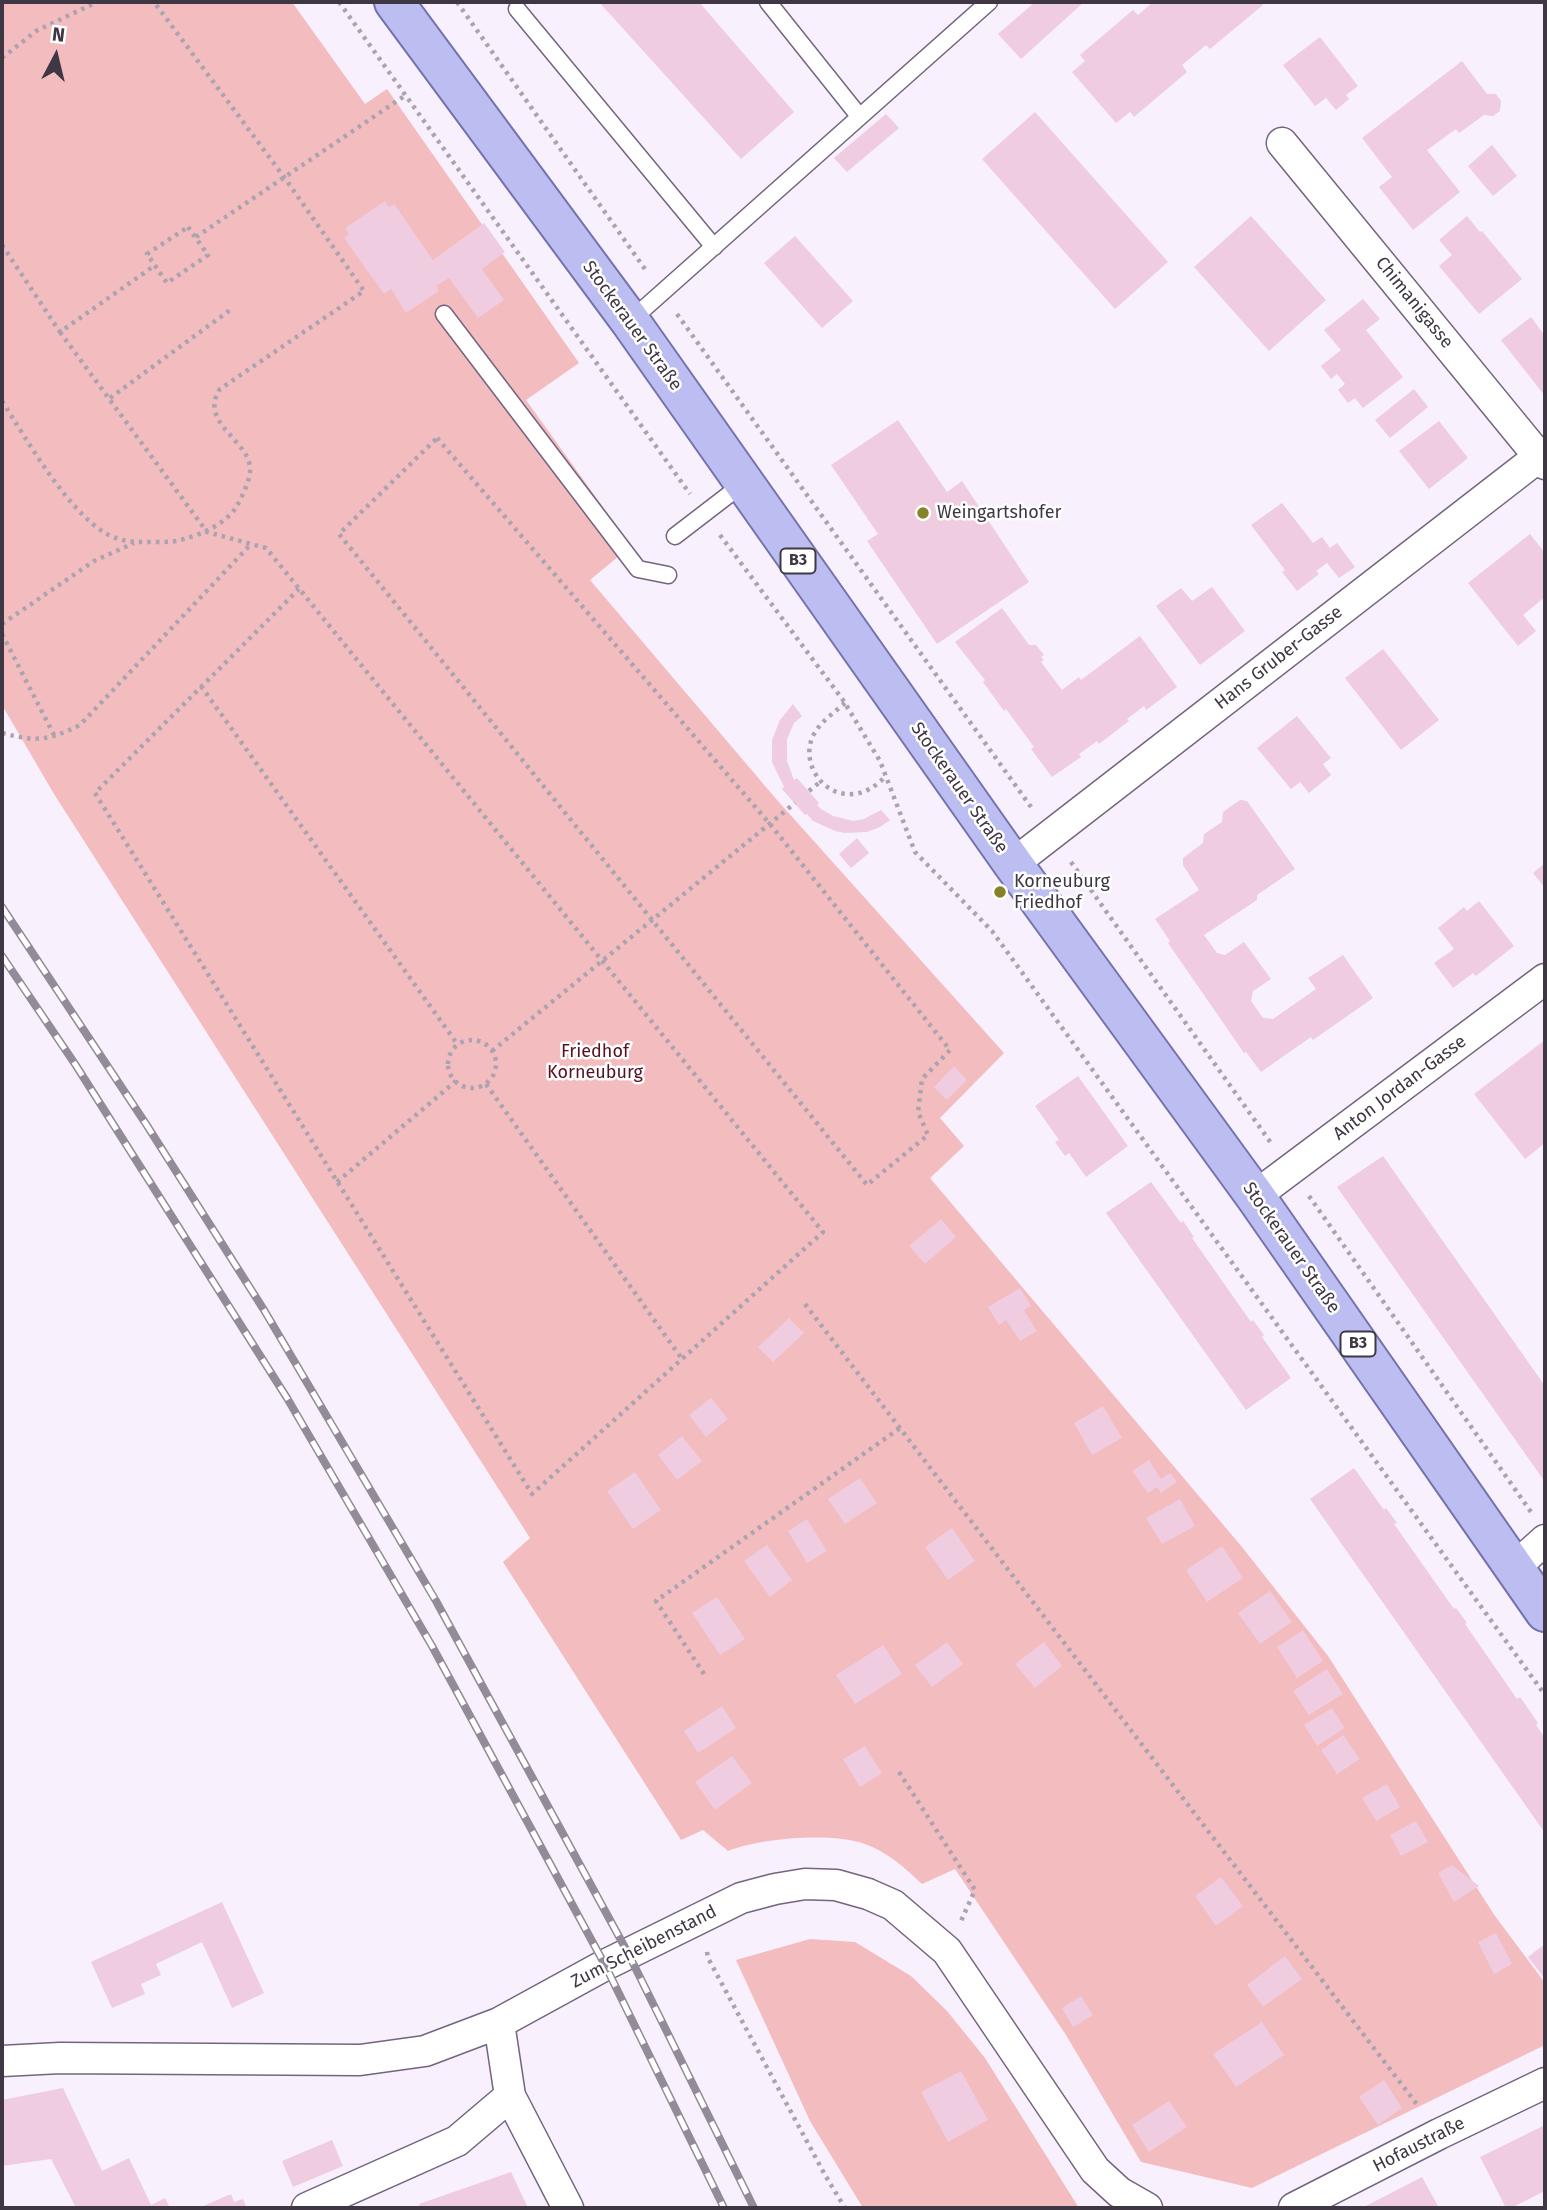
<!DOCTYPE html>
<meta charset="utf-8">
<style>
body{margin:0}
#map{position:relative;width:1547px;height:2210px;overflow:hidden;background:#f8f0fc;font-family:"Fira Sans",sans-serif}
canvas{display:block}
.frame{position:absolute;inset:0;border:4px solid #3f3743;pointer-events:none}
.north{position:absolute;left:21px;top:21px;width:70px;height:70px;-webkit-text-stroke:5px #fff;paint-order:stroke;rotate:7deg;font-size:19px;font-weight:700;line-height:28px;text-align:center;color:#3f3743}
.north::after{content:'';display:block;margin:auto;width:24px;height:32px;background:#3f3743;clip-path:polygon(50% 0,100% 100%,50% 72%,0 100%)}
</style>
<div id="map">
<canvas width="1547" height="2210"></canvas>
<div class="frame"></div>
<div class="north">N</div>
</div>
<script>
const g = document.querySelector('canvas').getContext('2d');
g.lineJoin = 'round';
function fillPath(path, color) {
  g.fillStyle = color;
  g.fill(path, 'evenodd');
}
function stroke(path, color, width, dash) {
  g.strokeStyle = color;
  g.lineWidth = width;
  g.lineCap = dash ? 'butt' : 'round';
  g.setLineDash(dash || []);
  g.stroke(path);
}
function label(font, color, halo, rows, align = 'center') {
  g.font = font + ' "Fira Sans",sans-serif';
  g.lineWidth = 5;
  g.setLineDash([]);
  g.textBaseline = 'middle';
  g.strokeStyle = halo;
  g.fillStyle = color;
  for (const [text, x, y, turn = 0] of rows) {
    g.save();
    g.translate(x, y);
    g.rotate((+turn || 0) * Math.PI / 180);
    g.textAlign = isNaN(turn) ? turn : align;
    if (halo) g.strokeText(text, 0, 0);
    g.fillText(text, 0, 0);
    g.restore();
  }
}
const green = new Path2D(`
 M2 2H292L365 104 387 89 579 363 526 400 631 546 590 580 777 800 1004 1053 940 1118 964 1146 930 1178 1242 1547 1328 1656 1495 1916 1545 1983V2045L1252 2188 1141 2162 1066 2035 955 1869 922 1884C906 1869 891 1855 870 1846 838 1831 760 1838 728 1851L703 1830 681 1840 503 1562 530 1538 54 794 2 705Z
 M810 1939 855 1942 911 1976 947 2011 985 2058 1079 2208H863L810 2121 736 1960Z`);
const building = new Path2D(`
 M599 2H699L794 112 741 159Z
 M1035 2H1084L1021 59 998 34Z
 M1153 2H1260L1263 5 1210 49 1206 45 1182 65 1187 72 1134 117 1130 112 1116 123 1072 72 1085 61 1080 55 1133 10 1138 15Z
 M1320 37 1358 86 1346 95 1349 99 1336 110 1326 98 1315 106 1283 65Z
 M1462 61 1487 94H1496L1501 101 1500 111 1493 116 1484 115 1459 133 1456 129 1427 150 1460 192 1413 230 1379 187 1392 177 1362 138Z
 M1035 112 1168 262 1115 309 982 159Z
 M886 114 899 128 847 172 834 158Z
 M1492 145 1517 176 1493 196 1468 166Z
 M385 201 389 207 394 204 433 260 484 223 505 252 482 269 504 300 478 318 449 278 436 286 439 291 406 313 391 289 384 294 344 238 349 234 345 228Z
 M1251 216 1326 300 1269 351 1194 267Z
 M1467 216 1480 232 1482 231 1522 279 1479 314 1439 266 1452 255 1439 240Z
 M795 236 853 301 822 328 764 263Z
 M1363 299 1380 319 1366 330 1403 377 1363 408 1355 398 1348 403 1338 390 1345 384 1337 374 1331 379 1321 366 1341 350 1324 330Z
 M1531 317 1545 336V396L1501 340Z
 M1414 389 1428 407 1390 438 1375 420Z
 M898 420 947 492 962 481 1029 582 937 644 867 541 878 534 831 465Z
 M1439 421 1468 458 1429 489 1399 451Z
 M1282 503 1313 543 1322 537 1330 548 1337 543 1355 567 1339 578 1327 563 1316 571 1319 574 1297 591 1282 572 1285 570 1251 525Z
 M1530 534 1545 553V597L1523 615 1536 631 1518 646 1468 583Z
 M1212 587 1245 631 1200 665 1156 606 1181 588 1192 601Z
 M1002 608 1029 645H1036L1044 655 1041 657 1044 660 1041 662 1062 690 1079 677 1081 680 1140 636 1177 687 1146 710 1144 706 1127 719 1129 721 1099 744 1097 741 1079 754 1081 757 1052 777 1031 749 1034 747 1006 709 1004 711 983 682 985 680 955 642Z
 M1383 649 1439 720 1401 750 1345 678Z
 M793 704 802 716 794 723 787 739V761L794 780 797 778 819 803 817 805 821 809 833 816 853 821 864 819 881 810 890 820 880 827 867 832 845 833 835 831 813 821 807 814 805 815 782 789 784 787 772 762V740L780 720Z
 M1297 716 1331 758 1323 764 1331 775 1309 793 1300 782 1291 789 1257 748Z
 M1240 800 1247 801 1295 869 1257 895V900L1204 935 1217 953 1225 955 1244 942 1271 979 1253 991 1251 1001 1263 1018 1273 1019 1316 989 1308 978 1343 955 1373 998 1313 1040 1311 1037 1261 1072 1246 1052 1244 1053 1168 943 1170 941 1155 919 1199 890 1183 865V858L1203 843 1204 834 1222 822 1223 812Z
 M857 838 869 853 851 868 839 854Z
 M1545 863V888L1533 873Z
 M1479 901 1514 946 1476 976 1473 973 1453 988 1434 963 1454 949 1438 928 1464 907 1467 911Z
 M1545 1040V1143L1525 1159 1474 1094Z
 M954 1066 967 1080 947 1100 934 1087Z
 M1078 1076 1128 1146 1086 1177 1069 1153 1065 1156 1055 1142 1059 1140 1035 1106Z
 M1383 1156 1545 1386V1482L1337 1187Z
 M1151 1182 1181 1223 1183 1221 1194 1237 1192 1238 1251 1322 1253 1320 1264 1335 1262 1337 1291 1378 1246 1410 1106 1213Z
 M941 1219 956 1237 925 1264 909 1246Z
 M1020 1288 1031 1306 1024 1310 1037 1331 1020 1341 1006 1320 999 1325 988 1307Z
 M789 1318 804 1333 773 1362 758 1347Z
 M711 1398 728 1419 706 1437 689 1415Z
 M1103 1406 1122 1438 1092 1455 1074 1423Z
 M682 1436 702 1461 677 1480 658 1455Z
 M1149 1460 1161 1479 1170 1473 1177 1482 1161 1493 1157 1487 1148 1493 1132 1471Z
 M1354 1468 1384 1510 1386 1508 1397 1523 1394 1524 1454 1609 1456 1608 1467 1623 1465 1624 1517 1699 1520 1697 1538 1723 1536 1725 1545 1738V1833L1310 1499Z
 M635 1472 661 1510 633 1529 607 1491Z
 M860 1478 877 1503 845 1524 828 1499Z
 M1180 1499 1195 1526 1162 1544 1146 1518Z
 M807 1519 827 1551 807 1563 788 1531Z
 M952 1528 975 1561 948 1580 925 1547Z
 M767 1545 792 1580 770 1597 744 1561Z
 M1222 1546 1243 1578 1207 1602 1186 1570Z
 M1270 1591 1292 1622 1260 1644 1238 1613Z
 M717 1597 745 1639 720 1655 692 1613Z
 M1303 1630 1323 1661 1297 1678 1277 1647Z
 M947 1642 963 1664 932 1687 915 1665Z
 M1044 1642 1062 1666 1035 1688 1015 1664Z
 M883 1645 902 1674 855 1704 836 1675Z
 M1327 1669 1343 1694 1309 1715 1293 1691Z
 M722 1706 736 1728 698 1753 684 1731Z
 M1332 1708 1345 1728 1317 1746 1304 1725Z
 M1343 1735 1360 1759 1337 1774 1321 1750Z
 M865 1746 882 1773 860 1787 843 1759Z
 M732 1756 752 1783 715 1810 695 1782Z
 M1387 1784 1400 1807 1376 1821 1362 1798Z
 M1416 1821 1428 1842 1401 1856 1390 1835Z
 M1452 1865 1479 1886 1454 1902 1438 1873Z
 M1221 1877 1243 1906 1216 1926 1195 1896Z
 M222 1902 264 1993 232 2008 202 1942 156 1964 161 1975 141 1984 145 1994 112 2008 91 1962Z
 M1496 1933 1512 1964 1494 1974 1478 1942Z
 M1545 1944V1979L1528 1957Z
 M1285 1956 1302 1979 1263 2007 1247 1985Z
 M1081 1996 1093 2015 1073 2027 1062 2008Z
 M1262 2022 1284 2055 1236 2087 1213 2054Z
 M961 2071 988 2120 948 2142 921 2092Z
 M1384 2080 1402 2108 1378 2125 1359 2097Z
 M63 2088 102 2171 129 2158 151 2205 165 2198 170 2208H76L51 2159 2 2166V2100Z
 M1169 2101 1187 2127 1149 2152 1132 2125Z
 M1545 2125V2191L1511 2208H1506L1480 2157Z
 M332 2140 343 2166 293 2187 282 2161Z
 M511 2172 528 2208H420L419 2204Z
 M1422 2177 1439 2208H1362Z
 M231 2194 234 2202 243 2199 247 2208H199Z`);
const path = new Path2D(`
 M339 2 690 494
 M457 2 647 272
 M2 58 36 31 97 2
 M188 227 208 255 167 283 147 254Z
 M196 237 406 95
 M2 245 60 332 154 266
 M677 314 1031 807
 M60 332 207 532 266 548 823 1232 532 1494 95 793 299 589
 M110 398 230 310
 M2 401C26 438 74 524 116 538 130 543 143 542 158 542 167 542 175 542 184 539 202 534 226 524 237 506 242 497 249 482 250 472 253 441 197 424 220 389L364 291 284 177 154 2
 M437 438 770 824 950 1050 922 1079 918 1112 928 1135 867 1185 339 534Z
 M720 535 843 700 880 761 915 852 992 931 1545 1695
 M2 624 94 561 134 543
 M2 634 55 737
 M201 686 458 1045
 M845 703C835 712 821 721 814 734 799 761 822 797 853 794 867 793 877 785 886 776
 M2 733C37 742 47 741 80 725L251 544
 M809 791 820 782
 M1071 862 1271 1143
 M448 1064a24 24 0 1 1 48 0a24 24 0 1 1-48 0Z
 M492 1051 795 803
 M486 1084 682 1359
 M337 1182 456 1081
 M1309 1196 1531 1512
 M805 1304 1419 2107
 M704 1674 656 1601 900 1428
 M899 1772 975 1890 961 1921
 M707 1952 708 1958 825 2175 845 2208`);
const lane = new Path2D(`
 M768 2 859 116
 M517 9 714 247
 M444 314 638 569 668 575
 M630 321 989 2
 M675 536 744 483`);
const street = new Path2D(`
 M1282 143 1545 464
 M1013 864 1545 452
 M1255 1196 1545 979
 M1515 1567 1545 1540
 M499 2023 510 2096 568 2208
 M2 2061 60 2058 360 2060 425 2051 499 2023 605 1965 741 1898 775 1889 805 1884 836 1885 868 1894 893 1905 947 1951 1095 2170 1119 2192 1147 2208
 M307 2208 457 2141 510 2096
 M1294 2208 1439 2134 1545 2083`);
const primary = new Path2D(`
 M394 2 630 321 1013 864 1255 1196 1545 1612`);
const rail = new Path2D(`
 M2 907 146 1124 264 1310 436 1601 628 1953 754 2208
 M2 956 75 1064 287 1398 432 1646 605 1965 724 2208`);
const markers = [
 [923,513,7,"#86822a"],
 [1000,892,7,"#86822a"]
];
const shields = [
 [798,561,35],
 [1358,1344,35]
];
const shieldNames = [
 ["B3",798,561],
 ["B3",1358,1344]
];
const streetNames = [
 ["Chimanigasse",1414,303,51],
 ["Stockerauer Straße",632,326,54],
 ["Hans Gruber-Gasse",1279,658,-38],
 ["Stockerauer Straße",959,788,55],
 ["Anton Jordan-Gasse",1400,1088,-37],
 ["Stockerauer Straße",1291,1248,55],
 ["Zum Scheibenstand",644,1947,-27],
 ["Hofaustraße",1419,2145,-27]
];
const poiNames = [
 ["Weingartshofer",937,513],
 ["Korneuburg",1014,882],
 ["Friedhof",1014,903]
];
const parkNames = [
 ["Friedhof",595,1052],
 ["Korneuburg",595,1073]
];
fillPath(green, '#f3bcbf');
fillPath(building, '#efcce0');
stroke(lane, '#74647f', 19);
stroke(street, '#74647f', 33);
stroke(primary, '#7472ae', 42);
stroke(path, '#aba3af', 4.5, [3.5, 5]);
stroke(lane, '#fff', 16);
stroke(street, '#fff', 30);
stroke(primary, '#bcbef1', 38);
stroke(rail, '#938b97', 8);
stroke(rail, '#fff', 5, [16]);
for (const [x, y, r, color] of markers) {
  const dot = new Path2D();
  dot.arc(x, y, r, 0, 2 * Math.PI);
  g.fillStyle = color;
  g.fill(dot);
  stroke(dot, '#fff', 2.5);
}
for (const [x, y, w] of shields) {
  const box = new Path2D();
  box.roundRect(x - w / 2, y - 12.5, w, 25, 5);
  g.fillStyle = '#fff';
  g.fill(box);
  stroke(box, '#3f3743', 2);
}
label('bold 16px', '#3f3743', null, shieldNames);
label('18px', '#3f3743', '#fff', streetNames);
label('18px', '#3f3743', '#fff', poiNames, 'left');
label('18px', '#581120', '#fff', parkNames);
</script>
